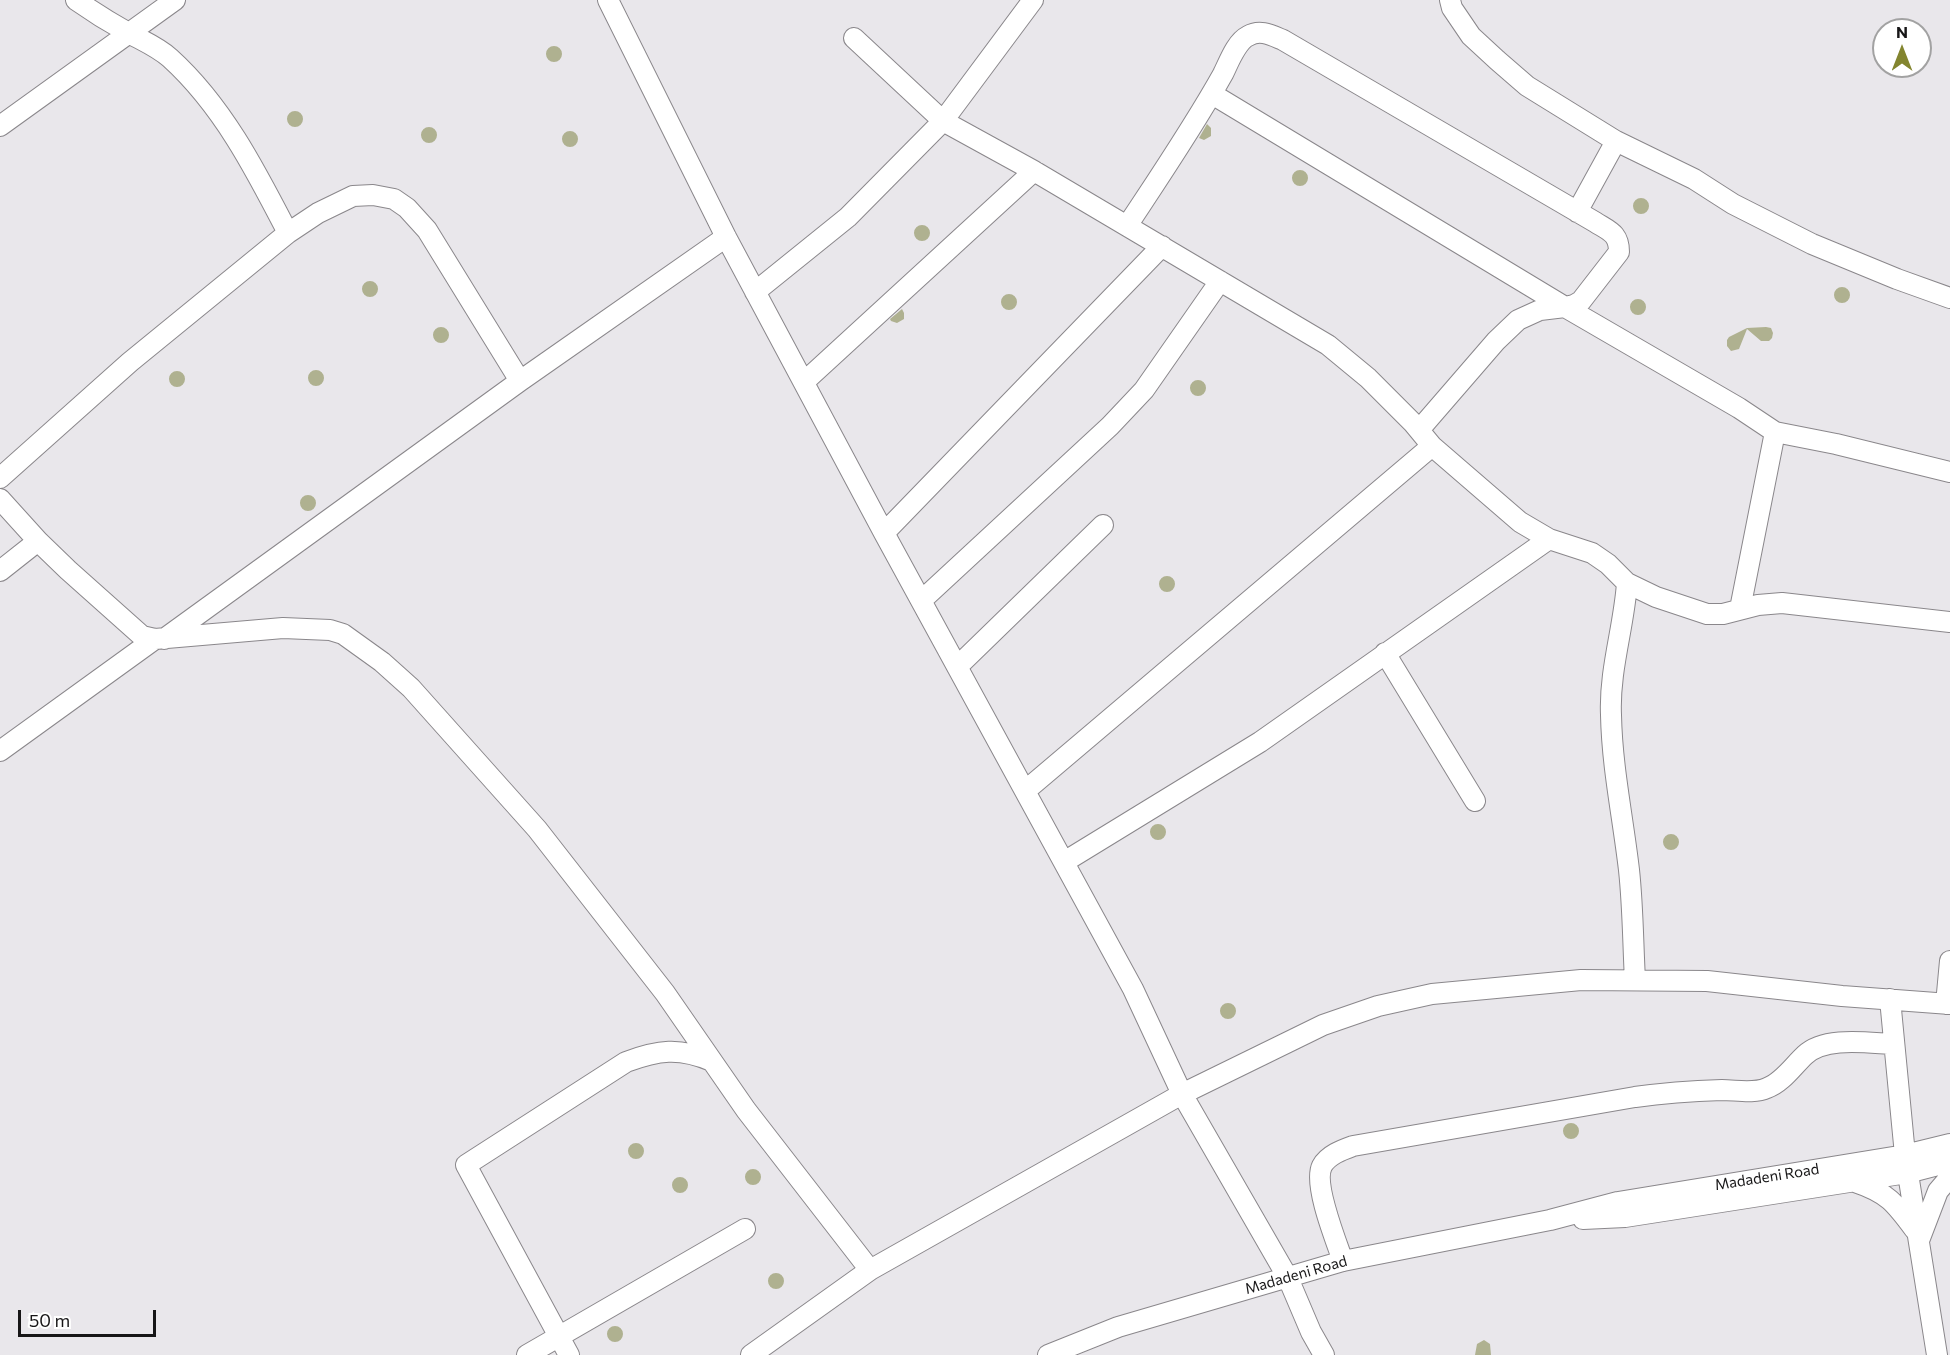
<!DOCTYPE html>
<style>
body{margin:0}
#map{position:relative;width:1950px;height:1355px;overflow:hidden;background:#e9e7eb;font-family:Commissioner,sans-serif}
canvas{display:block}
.north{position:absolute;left:1872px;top:18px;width:60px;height:60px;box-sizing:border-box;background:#fff;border:2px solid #a2a2a2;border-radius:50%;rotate:0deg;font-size:16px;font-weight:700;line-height:24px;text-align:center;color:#171617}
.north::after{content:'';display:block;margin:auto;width:21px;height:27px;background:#83852f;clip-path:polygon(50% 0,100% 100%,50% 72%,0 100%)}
.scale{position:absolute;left:18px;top:1310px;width:138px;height:27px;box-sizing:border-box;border:3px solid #171617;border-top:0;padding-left:8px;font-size:18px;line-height:21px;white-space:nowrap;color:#171617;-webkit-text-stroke:4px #fff;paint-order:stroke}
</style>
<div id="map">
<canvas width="1950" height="1355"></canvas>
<div class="north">N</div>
<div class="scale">50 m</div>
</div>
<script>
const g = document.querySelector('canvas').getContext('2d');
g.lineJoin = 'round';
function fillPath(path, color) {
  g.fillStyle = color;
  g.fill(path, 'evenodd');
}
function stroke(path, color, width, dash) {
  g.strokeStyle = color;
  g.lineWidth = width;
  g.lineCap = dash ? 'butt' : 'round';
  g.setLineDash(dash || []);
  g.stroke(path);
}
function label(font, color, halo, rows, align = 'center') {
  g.font = font + ' Commissioner,sans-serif';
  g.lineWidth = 4.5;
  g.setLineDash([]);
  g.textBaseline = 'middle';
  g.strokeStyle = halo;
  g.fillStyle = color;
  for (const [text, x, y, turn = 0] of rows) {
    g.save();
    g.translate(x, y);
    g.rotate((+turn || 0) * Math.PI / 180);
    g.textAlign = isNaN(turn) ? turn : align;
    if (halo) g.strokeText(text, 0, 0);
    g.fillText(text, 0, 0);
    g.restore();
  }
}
const building = new Path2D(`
 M546 54a8 8 0 1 1 16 0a8 8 0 1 1-16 0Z
 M287 119a8 8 0 1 1 16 0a8 8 0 1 1-16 0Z
 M1207 124 1211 128V136L1204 140 1199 138Z
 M421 135a8 8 0 1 1 16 0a8 8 0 1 1-16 0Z
 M562 139a8 8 0 1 1 16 0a8 8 0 1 1-16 0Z
 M1292 178a8 8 0 1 1 16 0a8 8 0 1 1-16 0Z
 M1633 206a8 8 0 1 1 16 0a8 8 0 1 1-16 0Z
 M914 233a8 8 0 1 1 16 0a8 8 0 1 1-16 0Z
 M362 289a8 8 0 1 1 16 0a8 8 0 1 1-16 0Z
 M1834 295a8 8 0 1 1 16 0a8 8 0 1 1-16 0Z
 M1001 302a8 8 0 1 1 16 0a8 8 0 1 1-16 0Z
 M1630 307a8 8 0 1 1 16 0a8 8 0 1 1-16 0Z
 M902 309 904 313V319L897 323 891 321 890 319Z
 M1766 327 1771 328 1773 333 1772 338 1769 341H1761L1747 329 1739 349 1731 351 1727 346V340L1729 337 1747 328Z
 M433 335a8 8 0 1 1 16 0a8 8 0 1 1-16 0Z
 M308 378a8 8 0 1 1 16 0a8 8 0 1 1-16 0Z
 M169 379a8 8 0 1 1 16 0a8 8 0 1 1-16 0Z
 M1190 388a8 8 0 1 1 16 0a8 8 0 1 1-16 0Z
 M300 503a8 8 0 1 1 16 0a8 8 0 1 1-16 0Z
 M1159 584a8 8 0 1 1 16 0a8 8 0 1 1-16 0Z
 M1150 832a8 8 0 1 1 16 0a8 8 0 1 1-16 0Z
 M1663 842a8 8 0 1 1 16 0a8 8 0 1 1-16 0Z
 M1220 1011a8 8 0 1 1 16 0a8 8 0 1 1-16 0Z
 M1563 1131a8 8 0 1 1 16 0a8 8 0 1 1-16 0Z
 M628 1151a8 8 0 1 1 16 0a8 8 0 1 1-16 0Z
 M745 1177a8 8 0 1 1 16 0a8 8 0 1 1-16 0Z
 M672 1185a8 8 0 1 1 16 0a8 8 0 1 1-16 0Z
 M768 1281a8 8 0 1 1 16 0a8 8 0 1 1-16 0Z
 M607 1334a8 8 0 1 1 16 0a8 8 0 1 1-16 0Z
 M1484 1340 1490 1344 1491 1355H1475L1477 1344Z`);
const minor = new Path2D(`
 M76 0C93 12 109 22 127 32 141 40 158 47 170 58 223 106 256 171 288 233
 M608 0 726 237 884 533 1133 989 1182 1094 1288 1278 1311 1332 1324 1355
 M1450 0 1452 8 1471 36 1497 60 1527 86 1616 141 1694 179 1733 204 1812 244 1897 279 1950 298
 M854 38 943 121 1034 171 1328 345 1368 378 1413 423 1432 446 1520 522 1549 539 1592 553 1608 564 1627 583C1624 627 1609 670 1611 715 1612 767 1623 818 1629 870 1633 907 1633 944 1635 980
 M0 126 175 0
 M1577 212 1616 141
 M1127 226C1160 176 1194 126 1223 74 1229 62 1236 42 1248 36 1260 29 1271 35 1283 40L1595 222C1609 231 1619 233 1619 252L1581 301 1574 305 1565 307 1212 94
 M755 292 848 217 943 121 1033 0
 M804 382 1034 171
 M1419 430 1496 341 1518 320 1540 310 1565 307 1739 408 1775 432 1836 444 1950 472
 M0 478 130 362 288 233 318 213 353 196 373 195 394 199 407 208 427 230 520 381
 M0 499 38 541 68 570 142 636 155 639 283 628 330 630 343 634 382 662 411 688 537 829 665 993 746 1110 870 1270
 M884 533 1162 246
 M0 571 38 541
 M1627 583 1656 597 1707 614H1723L1758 605 1782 603 1950 622
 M922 600 1110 426 1144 390 1220 281
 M1740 609 1775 432
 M164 639 520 381 726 237
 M1385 653 1475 801
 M958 666 1103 525
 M0 751 155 639
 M1025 791 1432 446
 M1064 862 1260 742 1549 539
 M1890 999 1905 1155 1937 1355
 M1946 1004 1950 961
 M1855 1182C1888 1193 1895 1203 1915 1230
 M1583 1219 1625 1217 1907 1173 1950 1162
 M1920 1238 1938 1191 1950 1177
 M1343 1261C1336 1241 1313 1184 1322 1166 1328 1155 1342 1150 1353 1146L1635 1097C1664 1093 1693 1091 1722 1090 1736 1090 1754 1094 1767 1088 1782 1083 1794 1065 1805 1055 1825 1036 1868 1043 1894 1044
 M527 1355 745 1229
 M569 1355 466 1165 626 1062C658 1050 679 1047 712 1061
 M751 1355 870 1270 1182 1094 1323 1025 1378 1006 1432 994 1581 980 1707 981 1842 996 1950 1004
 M1048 1355 1118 1327 1343 1261 1550 1220 1618 1202 1905 1155 1950 1144`);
const streetNames = [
 ["Madadeni Road",1767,1177,-9],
 ["Madadeni Road",1296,1275,-16]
];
fillPath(building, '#afb190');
stroke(minor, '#8a878b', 22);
stroke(minor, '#fff', 20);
label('15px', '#171617', '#fff', streetNames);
</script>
